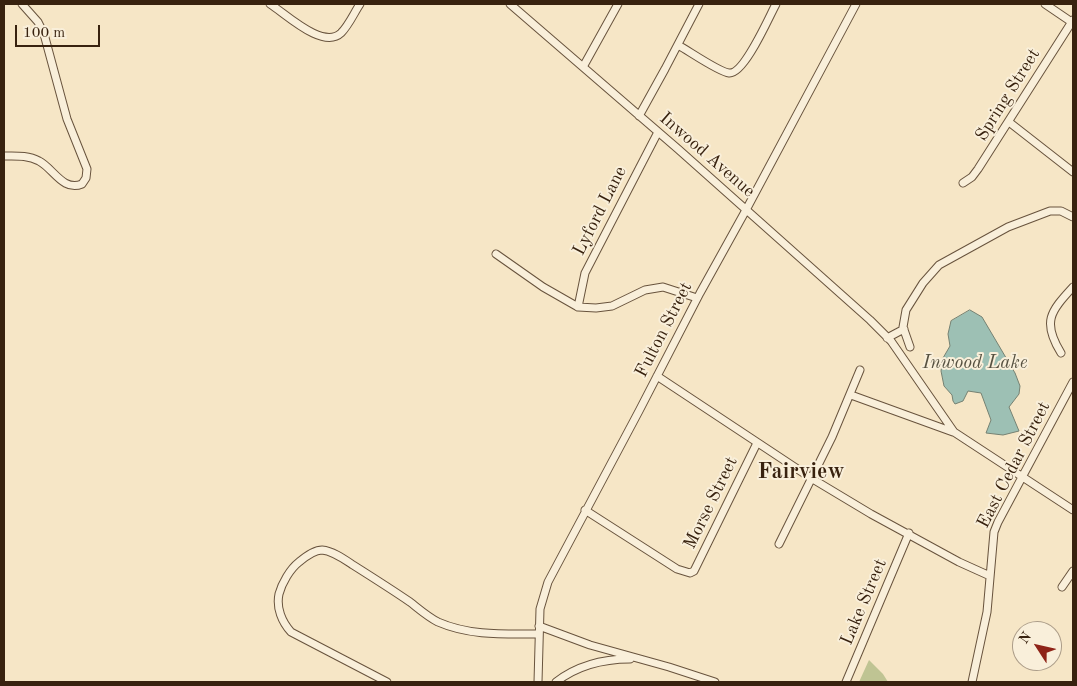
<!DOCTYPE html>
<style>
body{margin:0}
#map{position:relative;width:1077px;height:686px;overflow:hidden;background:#f6e6c6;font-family:"Old Standard TT",serif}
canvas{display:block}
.frame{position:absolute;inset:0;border:5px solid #38220f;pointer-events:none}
.north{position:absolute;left:1012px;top:621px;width:50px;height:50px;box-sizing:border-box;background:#f9efda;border:1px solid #ac9d89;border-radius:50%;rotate:305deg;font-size:14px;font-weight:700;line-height:20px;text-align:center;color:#38220f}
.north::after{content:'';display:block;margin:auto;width:18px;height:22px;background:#8f2418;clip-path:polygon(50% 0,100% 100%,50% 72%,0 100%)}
.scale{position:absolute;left:15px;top:25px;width:85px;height:22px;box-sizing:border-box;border:2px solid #38220f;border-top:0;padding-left:6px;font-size:15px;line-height:18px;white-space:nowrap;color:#38220f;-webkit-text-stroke:4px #f9efda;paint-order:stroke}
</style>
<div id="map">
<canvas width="1077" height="686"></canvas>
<div class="frame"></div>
<div class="north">N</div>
<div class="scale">100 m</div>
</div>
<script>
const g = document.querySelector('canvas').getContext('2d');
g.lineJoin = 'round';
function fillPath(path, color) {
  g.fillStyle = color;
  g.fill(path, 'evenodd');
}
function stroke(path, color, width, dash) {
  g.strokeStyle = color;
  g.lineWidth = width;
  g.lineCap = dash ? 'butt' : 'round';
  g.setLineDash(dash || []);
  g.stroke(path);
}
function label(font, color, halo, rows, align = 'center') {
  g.font = font + ' "Old Standard TT",serif';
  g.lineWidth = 4;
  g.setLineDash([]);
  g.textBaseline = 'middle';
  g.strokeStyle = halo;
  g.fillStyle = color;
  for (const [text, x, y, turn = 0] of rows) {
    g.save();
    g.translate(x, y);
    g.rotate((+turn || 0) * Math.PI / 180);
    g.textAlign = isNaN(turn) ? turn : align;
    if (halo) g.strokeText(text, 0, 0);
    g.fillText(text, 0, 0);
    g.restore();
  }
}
const green = new Path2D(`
 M869 660 883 674 888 682H859Z`);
const water = new Path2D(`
 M970 310 982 317 1015 373 1020 386 1019 394 1009 407 1019 431 1003 435 986 433 991 420 981 393 968 391 963 401 955 404 953 401 952 395 944 386 941 371 943 358 950 346 948 334 951 321Z`);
const minor = new Path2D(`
 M270 4C286 14 323 50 341 33 349 25 354 13 360 4
 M510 4 678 149 870 320 891 341 954 432 1073 510
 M1045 4 1073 23
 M678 45C689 51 719 72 729 73 744 75 769 17 776 4
 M583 67 618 4
 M639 116 665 69 699 4
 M1009 122 1073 172
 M4 156C16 156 28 155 39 161 53 168 63 192 82 184L86 178 87 169 67 119 44 34 38 22 22 4
 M963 183 972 177 978 169 1073 20
 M496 254 543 287 578 307 596 308 612 306 645 290 663 287 697 298
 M578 307 585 273 658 132
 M887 338 904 329
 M910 347 903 327 906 310 923 283 939 265 1008 227 1050 211H1061L1073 217
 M1061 353C1042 322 1050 312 1073 287
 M657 376 811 478 871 514 959 562 990 576
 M851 395 953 432
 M585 510 677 569 690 573 694 571 757 443
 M779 544 832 437 860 370
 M1062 587 1073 571
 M539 626 590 645 669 667 715 682
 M387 682 291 632C282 622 276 608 279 594 282 583 290 569 299 562 305 557 314 550 322 550 333 551 344 559 353 565 372 577 391 589 410 602 419 609 428 617 438 622 470 636 504 634 539 634
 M538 682 540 609 548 582 639 411 700 293 746 210 856 4
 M556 682C578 665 603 659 630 659
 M846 682 909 533
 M972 682 987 612 994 532 998 522 1073 382`);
const streetNames = [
 ["Spring Street",1008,95,-58],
 ["Inwood Avenue",707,155,41],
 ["Lyford Lane",600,211,-63],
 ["Fulton Street",664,330,-63],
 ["East Cedar Street",1014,465,-63],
 ["Morse Street",711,503,-64],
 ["Lake Street",864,602,-67]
];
const waterNames = [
 ["Inwood Lake",975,363]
];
const districtNames = [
 ["Fairview",801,472]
];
fillPath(green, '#bfc493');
fillPath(water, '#9dc0b4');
stroke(water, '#758172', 1);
stroke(minor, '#68533d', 9);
stroke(minor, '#f9efda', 7);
label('18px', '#38220f', '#f9efda', streetNames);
label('italic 19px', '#565141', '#f9efda', waterNames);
label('bold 22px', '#38220f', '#f9efda', districtNames);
</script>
